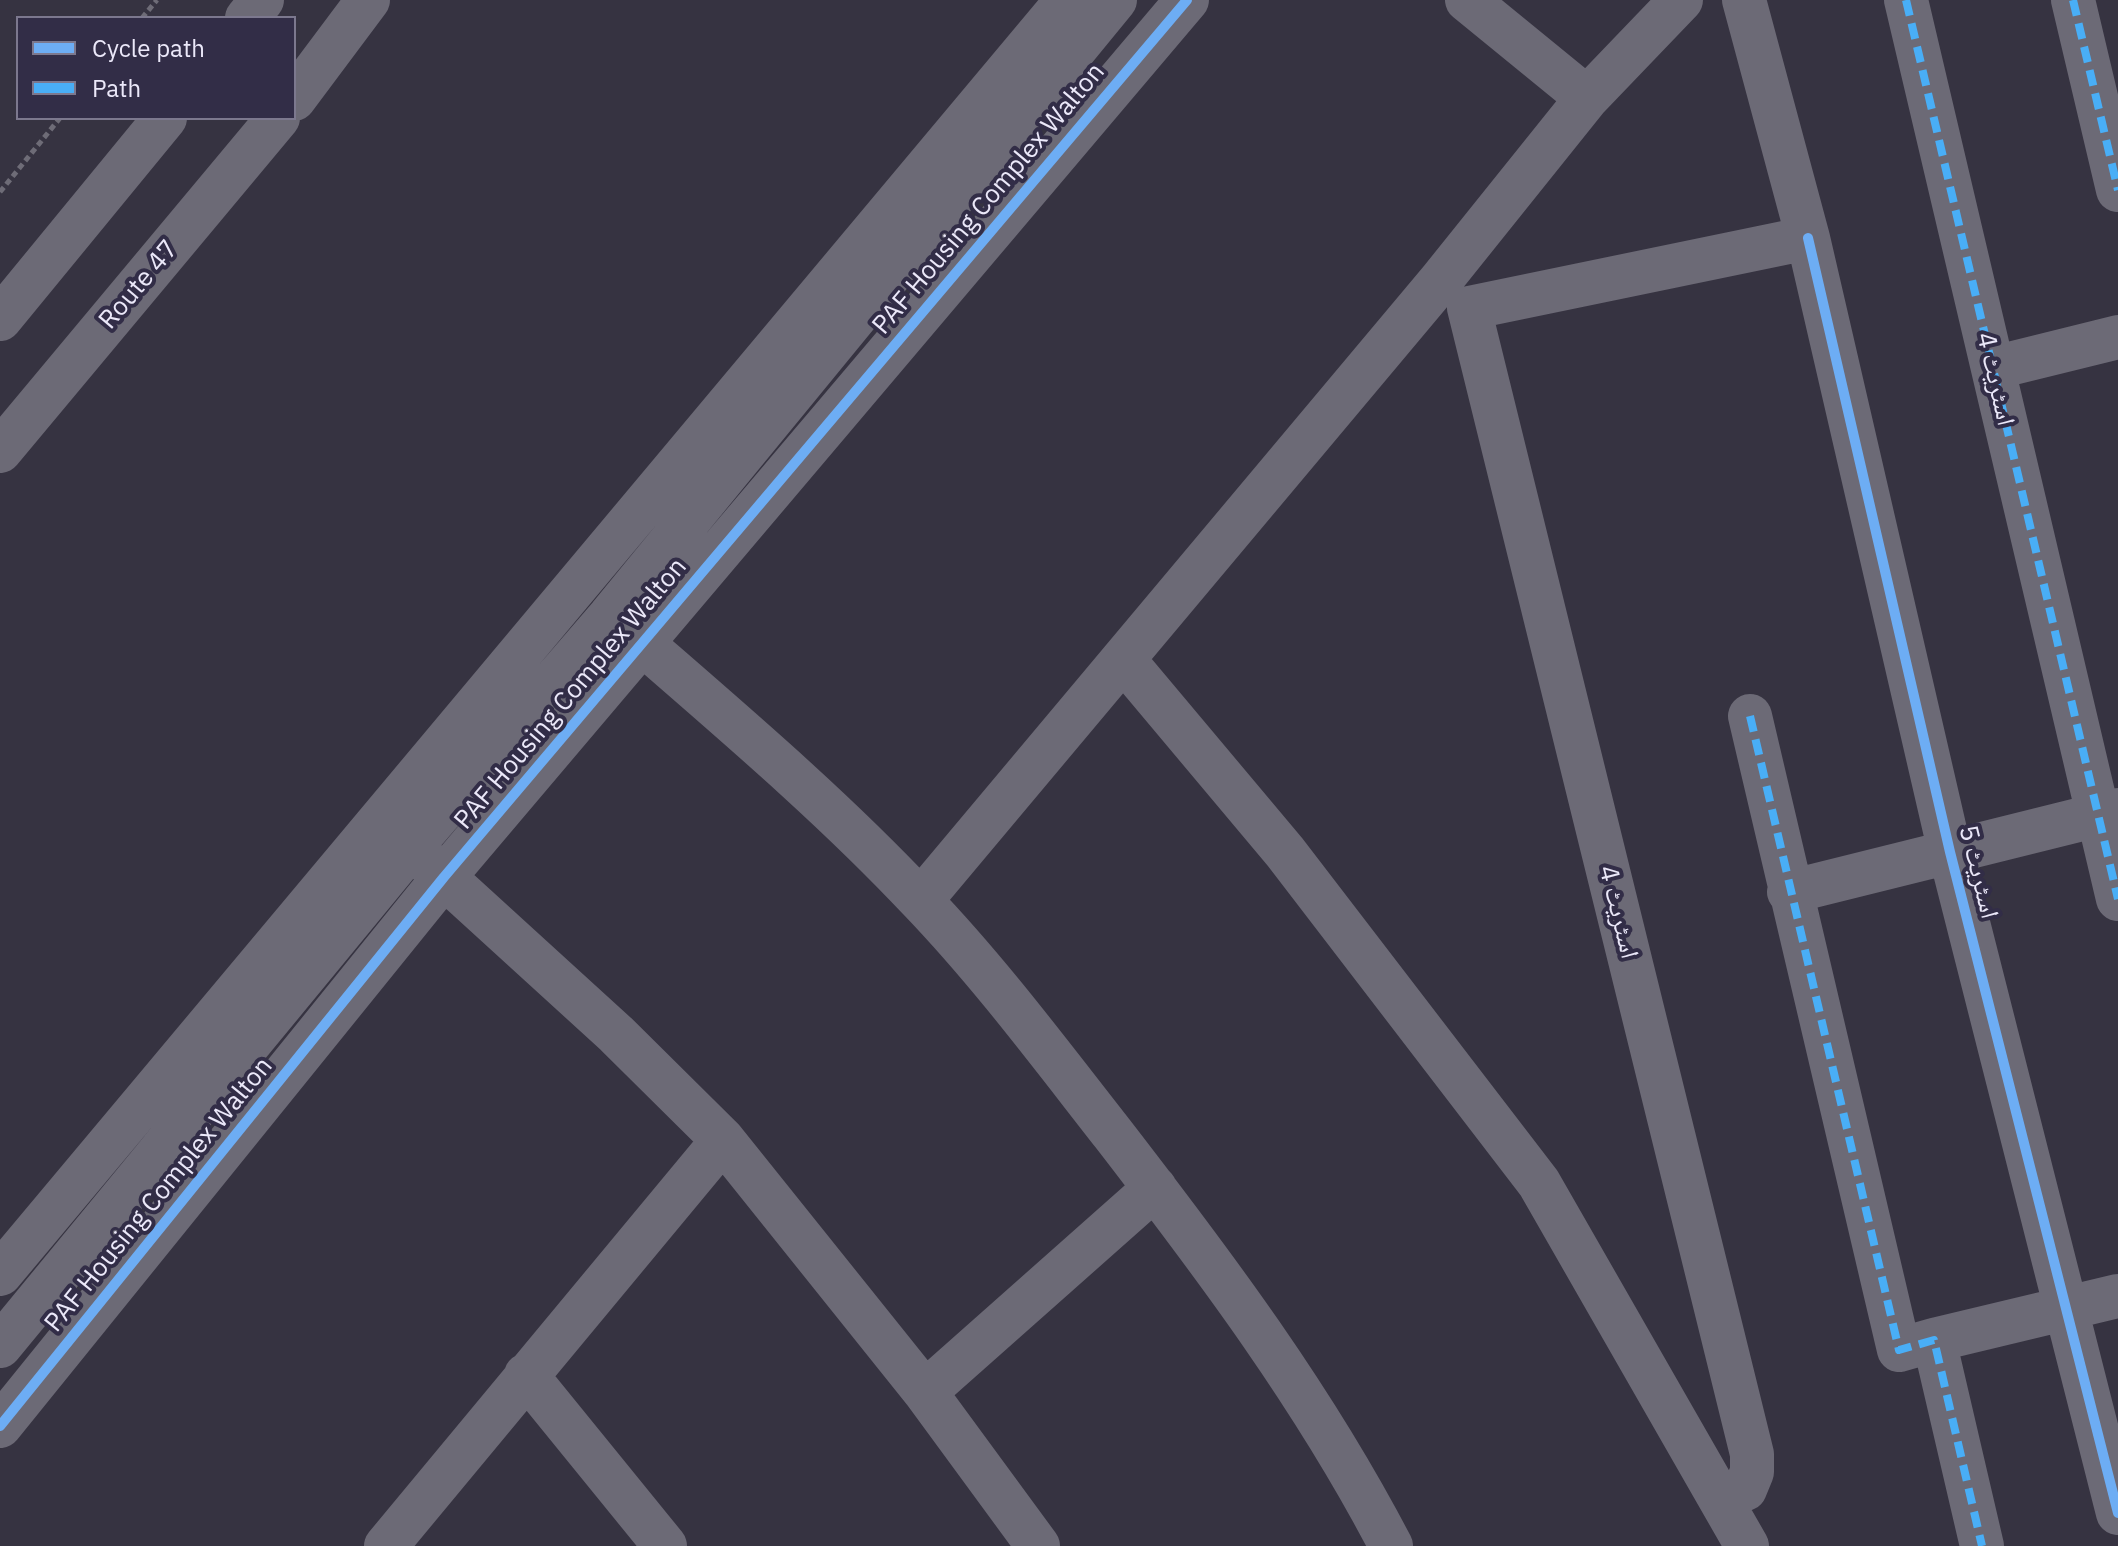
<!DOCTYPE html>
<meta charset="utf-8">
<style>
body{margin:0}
#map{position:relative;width:2118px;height:1546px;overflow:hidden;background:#363341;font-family:"IBM Plex Sans",sans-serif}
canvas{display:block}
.legend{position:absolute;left:16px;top:16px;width:280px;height:104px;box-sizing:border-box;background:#322d47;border:2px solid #7c788e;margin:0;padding:10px 14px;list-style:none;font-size:24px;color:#ebe8f9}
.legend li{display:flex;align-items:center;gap:16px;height:40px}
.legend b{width:40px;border:2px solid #7c788e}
</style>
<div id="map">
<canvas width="2118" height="1546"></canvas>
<ul class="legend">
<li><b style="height:10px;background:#6dadf4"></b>Cycle path</li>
<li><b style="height:10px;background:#49aef6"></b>Path</li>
</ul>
</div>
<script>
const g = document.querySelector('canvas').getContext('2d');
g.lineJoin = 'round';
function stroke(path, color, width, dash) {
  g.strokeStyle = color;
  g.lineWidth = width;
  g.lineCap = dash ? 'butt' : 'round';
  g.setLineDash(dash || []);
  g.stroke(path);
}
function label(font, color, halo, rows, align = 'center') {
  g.font = font + ' "IBM Plex Sans","Noto Naskh Arabic",sans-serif';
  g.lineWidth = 8;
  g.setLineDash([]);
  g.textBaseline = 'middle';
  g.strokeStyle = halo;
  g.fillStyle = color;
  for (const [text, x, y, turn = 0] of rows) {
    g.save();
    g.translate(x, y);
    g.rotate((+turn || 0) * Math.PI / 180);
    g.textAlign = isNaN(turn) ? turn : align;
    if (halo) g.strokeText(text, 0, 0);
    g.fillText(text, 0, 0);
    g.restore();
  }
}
const path = new Path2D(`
 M142 18 157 0
 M0 192 60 118`);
const minor = new Path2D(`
 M1467 0 1587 98
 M1906 0 2118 899
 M2073 0 2118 190
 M247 18 262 0
 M294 99 368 0
 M1808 238 1950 852 2118 1513
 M1469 308 1752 1454V1472L1745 1489 1722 1500
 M1469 308 1808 238 1744 0
 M0 319 165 118
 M1993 368 2118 337
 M0 451 278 118
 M621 625C723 714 828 802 920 900 990 973 1051 1055 1113 1134 1215 1266 1314 1398 1391 1546
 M1123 659 1285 852 1539 1183 1747 1546
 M1750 716 1899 1350 1934 1340 1982 1546
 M423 858 616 1034 723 1140 925 1392 1038 1546
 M1789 892 2118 810
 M921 900 1441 280 1587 98 1681 0
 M0 1274 1067 0
 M1934 1340 2118 1296
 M0 1346 411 847 610 616 1115 0
 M526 1375 665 1546
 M925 1392 1155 1188
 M0 1426 444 877 1187 0
 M386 1546 723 1140`);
const quiet = new Path2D(`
 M1906 0 2118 899
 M2073 0 2118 190
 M1750 716 1899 1350 1934 1340 1982 1546`);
const cycleway = new Path2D(`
 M1808 238 1950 852 2118 1513
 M0 1426 444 877 1187 0`);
const streetNames = [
 ["PAF Housing Complex Walton",989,199,-50],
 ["Route 47",139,285,-50],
 ["اسٹریٹ 4",1995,379,77],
 ["PAF Housing Complex Walton",571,694,-50],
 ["اسٹریٹ 5",1978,872,76],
 ["اسٹریٹ 4",1618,912,76],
 ["PAF Housing Complex Walton",159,1195,-51]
];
stroke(path, '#6e6c77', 5, [6, 4]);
stroke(minor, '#6c6a76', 44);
stroke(quiet, '#49aef6', 8, [16, 8]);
stroke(cycleway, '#6dadf4', 10);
label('26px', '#ebe8f9', '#322d47', streetNames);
</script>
